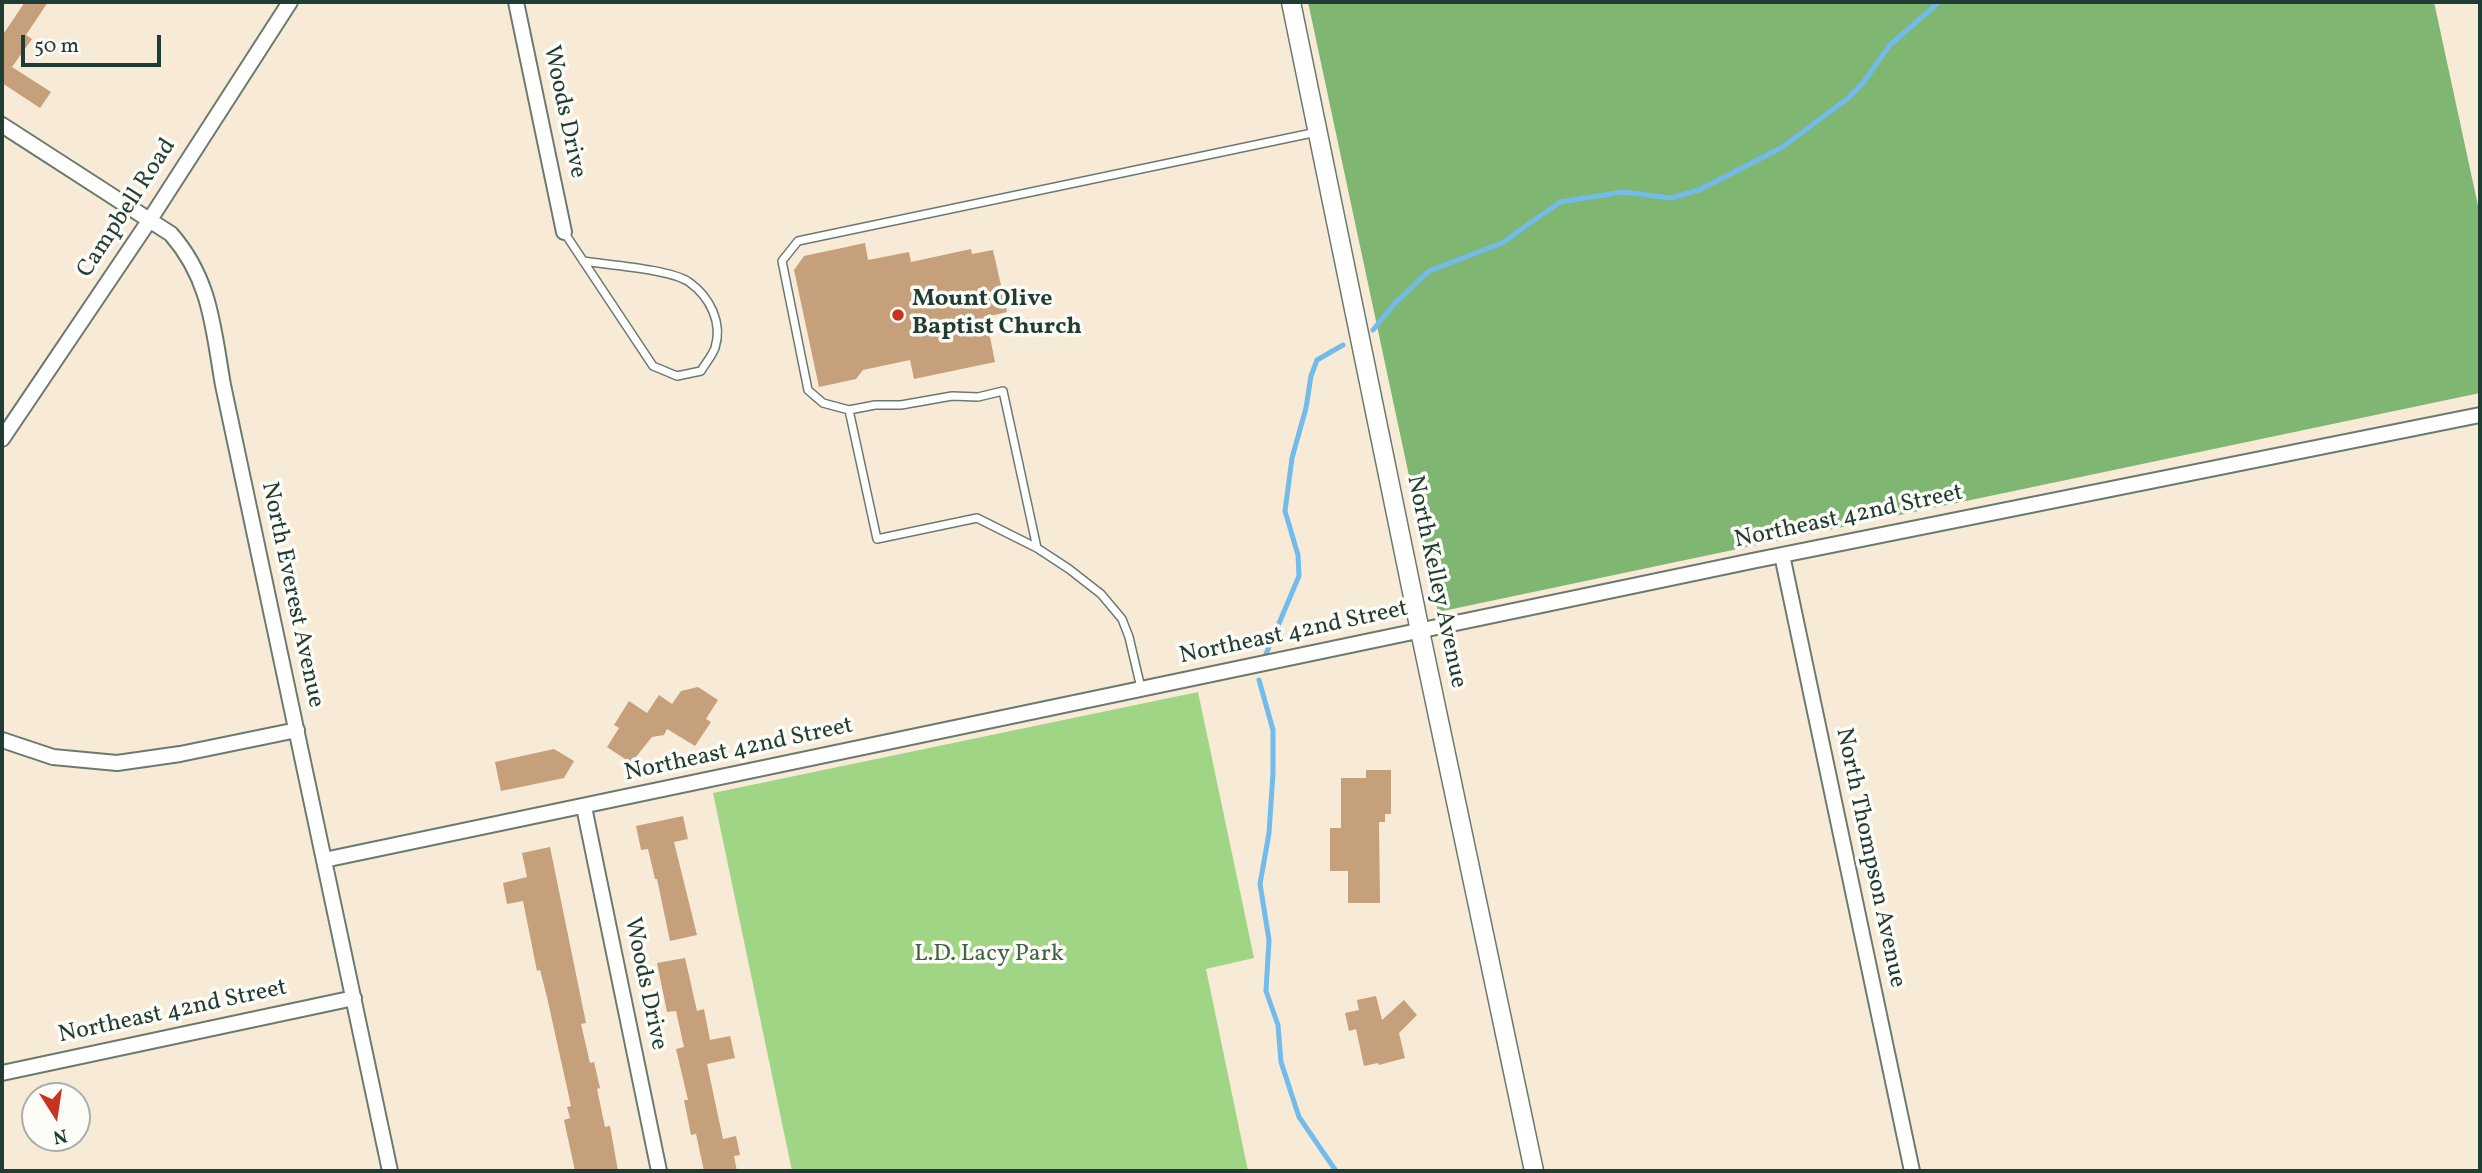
<!DOCTYPE html>
<style>
body{margin:0}
#map{position:relative;width:2482px;height:1173px;overflow:hidden;background:#f7ebd8;font-family:Vollkorn,serif}
canvas{display:block}
.frame{position:absolute;inset:0;border:4px solid #1f3d34;pointer-events:none}
.north{position:absolute;left:21px;top:1082px;width:70px;height:70px;box-sizing:border-box;background:#fdfcf7;border:2px solid #a4b0a9;border-radius:50%;rotate:168deg;font-size:19px;font-weight:700;line-height:28px;text-align:center;color:#1f3d34}
.north::after{content:'';display:block;margin:auto;width:24px;height:32px;background:#c8321e;clip-path:polygon(50% 0,100% 100%,50% 72%,0 100%)}
.scale{position:absolute;left:21px;top:35px;width:140px;height:32px;box-sizing:border-box;border:4px solid #1f3d34;border-top:0;padding-left:9px;font-size:21px;line-height:24px;white-space:nowrap;color:#1f3d34;-webkit-text-stroke:5px #fdfcf7;paint-order:stroke}
</style>
<div id="map">
<canvas width="2482" height="1173"></canvas>
<div class="frame"></div>
<div class="north">N</div>
<div class="scale">50 m</div>
</div>
<script>
const g = document.querySelector('canvas').getContext('2d');
g.lineJoin = 'round';
function fillPath(path, color) {
  g.fillStyle = color;
  g.fill(path, 'evenodd');
}
function stroke(path, color, width, dash) {
  g.strokeStyle = color;
  g.lineWidth = width;
  g.lineCap = dash ? 'butt' : 'round';
  g.setLineDash(dash || []);
  g.stroke(path);
}
function label(font, color, halo, rows, align = 'center') {
  g.font = font + ' Vollkorn,serif';
  g.lineWidth = 7;
  g.setLineDash([]);
  g.textBaseline = 'middle';
  g.strokeStyle = halo;
  g.fillStyle = color;
  for (const [text, x, y, turn = 0] of rows) {
    g.save();
    g.translate(x, y);
    g.rotate((+turn || 0) * Math.PI / 180);
    g.textAlign = isNaN(turn) ? turn : align;
    if (halo) g.strokeText(text, 0, 0);
    g.fillText(text, 0, 0);
    g.restore();
  }
}
const green = new Path2D(`
 M1198 692 1254 958 1206 969 1248 1171H792L713 793Z`);
const forest = new Path2D(`
 M1308 2H2434L2480 215V393L1438 612Z`);
const stream = new Path2D(`
 M1373 330 1395 303 1429 271 1502 243 1560 202 1623 192 1671 198 1699 190 1781 148 1847 99 1863 83 1889 46 1939 2
 M1266 654 1299 576 1298 555 1285 511 1292 458 1306 408 1311 376 1317 360 1343 345
 M1259 680 1273 730V773L1269 833 1260 884 1269 940 1266 991 1278 1025 1281 1062 1299 1117 1336 1171`);
const building = new Path2D(`
 M25 2H48L26 35 32 39 12 67 51 92 40 108 2 83V36Z
 M865 243 868 260 909 252 911 262 971 249 972 254 993 250 1007 312 986 317 995 362 914 379 910 360 863 370 856 379 819 387 794 270 804 256Z
 M698 687 718 700 706 719 711 722 695 746 667 729 664 735 652 737 631 763 607 747 619 728 614 725 629 701 647 713 659 695 672 704 681 691Z
 M554 749 574 761 564 778 501 791 495 762Z
 M1366 770H1391V814H1385V822H1379L1380 903H1348V871H1330V828H1341V778H1366Z
 M683 816 688 839 674 842 697 935 670 941 657 879H655L648 849 641 850 636 826Z
 M550 847 586 1023 581 1024 590 1063 594 1062 600 1088 597 1089 605 1127 610 1126 618 1171H575L564 1120 570 1118 567 1107 571 1106 547 997 540 970 537 971 523 901 507 904 503 883 527 877 522 853Z
 M685 958 697 1011 704 1009 710 1040 730 1036 735 1058 707 1064 723 1139 736 1136 740 1155 734 1156 737 1171H704L696 1134 691 1135 684 1100H688L676 1049 684 1047 676 1011 667 1012 657 963Z
 M1376 996 1382 1020 1404 1000 1417 1015 1399 1033 1405 1058 1379 1065 1378 1063 1364 1066 1356 1029 1349 1031 1345 1013 1359 1010 1357 1000Z`);
const service = new Path2D(`
 M564 232 653 366 677 376 701 371C705 364 712 356 715 348 723 323 710 297 689 282 670 269 608 265 583 261
 M849 410 875 405H901L952 396 978 397 1003 391 1037 548
 M1141 688 1129 637 1122 619 1101 594 1069 569 1037 548 977 518 877 539 849 410 823 403 808 390 782 261 798 241 1317 132`);
const minor = new Path2D(`
 M516 2 564 232
 M2 125 171 234C211 280 213 328 223 385L390 1171
 M2 439 149 221 290 2
 M1782 555 1912 1171
 M2 740 53 757 117 763 180 754 297 730
 M584 807 659 1171
 M324 860 1752 561 2480 415
 M2 1073 354 998`);
const tertiary = new Path2D(`
 M1291 2 1420 631 1534 1171`);
const markers = [
 [898,315,7,"#c8321e"]
];
const streetNames = [
 ["Woods Drive",563,112,78],
 ["Campbell Road",128,209,-57],
 ["Northeast 42nd Street",1849,518,-12],
 ["North Kelley Avenue",1435,582,78],
 ["North Everest Avenue",291,595,78],
 ["Northeast 42nd Street",1294,634,-12],
 ["Northeast 42nd Street",739,751,-12],
 ["North Thompson Avenue",1869,858,78],
 ["Woods Drive",644,984,78],
 ["Northeast 42nd Street",173,1013,-12]
];
const poiNames = [
 ["Mount Olive",912,301],
 ["Baptist Church",912,329]
];
const parkNames = [
 ["L.D. Lacy Park",989,956]
];
fillPath(green, '#9fd585');
fillPath(forest, '#7fb672');
stroke(stream, '#73bbeb', 5);
fillPath(building, '#c5a07a');
stroke(service, '#6b7a6d', 10);
stroke(minor, '#6b7a6d', 18);
stroke(tertiary, '#6b7a6d', 21);
stroke(service, '#fff', 7);
stroke(minor, '#fff', 14);
stroke(tertiary, '#fff', 18);
for (const [x, y, r, color] of markers) {
  const dot = new Path2D();
  dot.arc(x, y, r, 0, 2 * Math.PI);
  g.fillStyle = color;
  g.fill(dot);
  stroke(dot, '#fdfcf7', 2.5);
}
label('24px', '#1f3d34', '#fdfcf7', streetNames);
label('bold 24px', '#1f3d34', '#fdfcf7', poiNames, 'left');
label('24px', '#3f6348', '#fdfcf7', parkNames);
</script>
